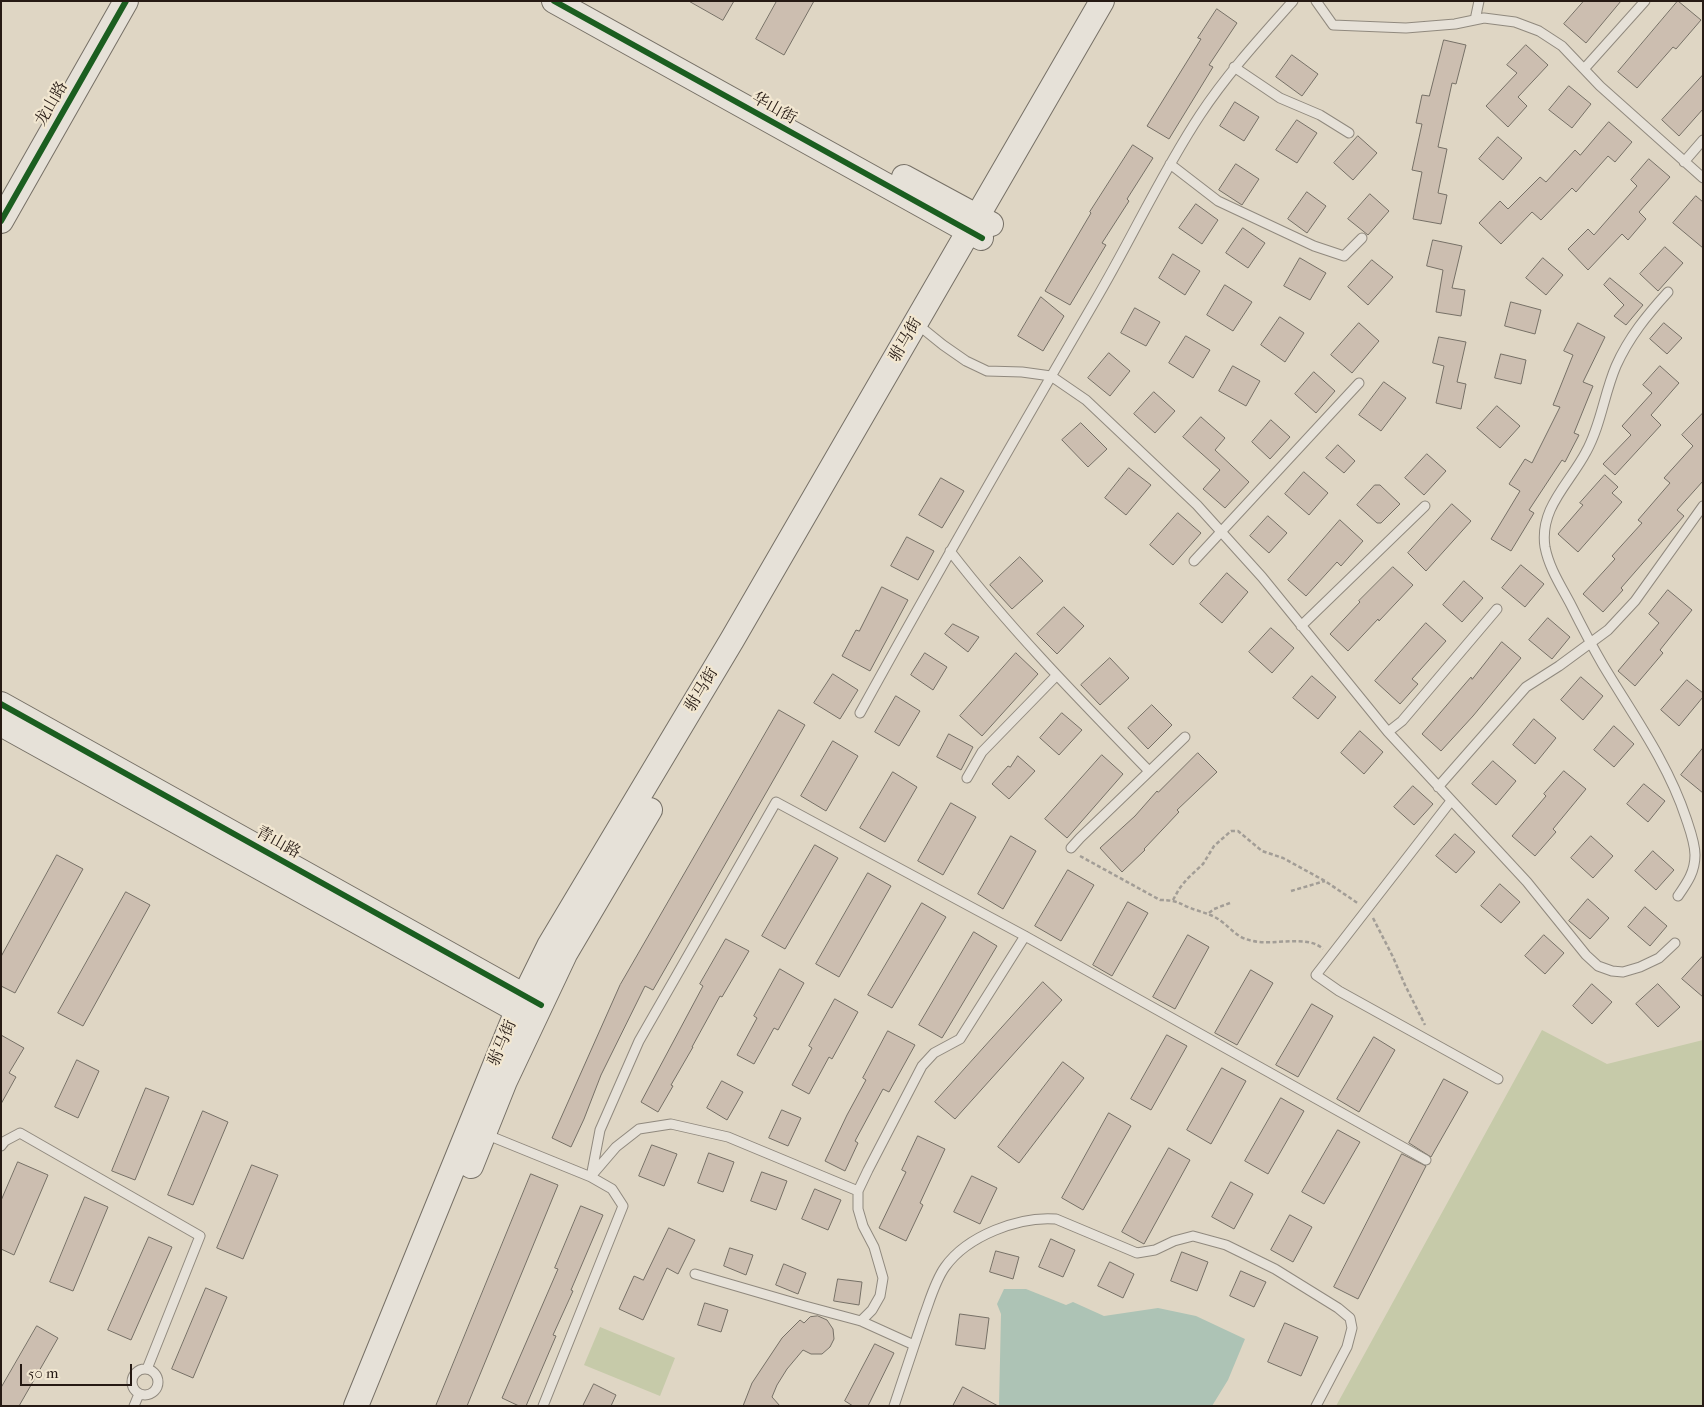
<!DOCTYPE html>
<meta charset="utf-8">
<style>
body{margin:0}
#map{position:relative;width:1704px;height:1407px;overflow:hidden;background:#dfd6c4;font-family:"IM FELL French Canon",serif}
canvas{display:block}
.frame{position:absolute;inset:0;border:2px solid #261a14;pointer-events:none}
.scale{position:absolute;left:20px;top:1364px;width:112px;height:22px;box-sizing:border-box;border:2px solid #261a14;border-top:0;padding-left:6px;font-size:15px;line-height:18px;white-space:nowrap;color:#261a14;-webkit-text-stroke:4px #f2e7d1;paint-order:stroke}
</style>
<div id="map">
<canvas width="1704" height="1407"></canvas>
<div class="frame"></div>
<div class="scale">50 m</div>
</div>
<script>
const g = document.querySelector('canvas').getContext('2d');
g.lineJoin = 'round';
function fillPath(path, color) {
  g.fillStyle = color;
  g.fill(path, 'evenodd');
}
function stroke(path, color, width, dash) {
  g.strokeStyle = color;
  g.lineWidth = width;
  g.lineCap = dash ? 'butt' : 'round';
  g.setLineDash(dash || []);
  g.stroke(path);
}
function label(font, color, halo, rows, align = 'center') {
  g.font = font + ' "IM FELL French Canon","Noto Serif SC",serif';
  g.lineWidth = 4.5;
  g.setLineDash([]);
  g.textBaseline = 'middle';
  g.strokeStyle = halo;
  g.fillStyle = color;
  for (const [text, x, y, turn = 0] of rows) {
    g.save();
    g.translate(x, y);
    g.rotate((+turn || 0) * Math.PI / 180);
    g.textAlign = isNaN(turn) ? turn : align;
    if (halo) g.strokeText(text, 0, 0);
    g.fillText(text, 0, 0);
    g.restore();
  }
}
const green = new Path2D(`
 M1542 1030 1607 1064 1703 1040V1406H1336Z
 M600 1327 675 1358 660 1396 584 1365Z`);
const water = new Path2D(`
 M1004 1289H1026L1066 1305 1073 1302 1104 1316 1158 1308 1196 1316 1245 1339 1228 1380 1212 1406H999L1001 1314 997 1304Z`);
const building = new Path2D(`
 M689 1H734L723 20Z
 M777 1H814L784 55 756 39Z
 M1584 1H1621L1586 43 1564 24Z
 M1678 1 1701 20 1676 49 1673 47 1637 88 1618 72Z
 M1217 9 1237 23 1209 65 1213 67 1169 139 1147 126 1201 39 1198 38Z
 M1444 40 1466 45 1456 84 1452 83 1438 147 1447 149 1438 193 1447 195 1441 224 1413 219 1422 172 1412 170 1422 124 1416 123 1422 95 1429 96Z
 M1526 45 1548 65 1518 97 1527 106 1508 127 1486 106 1517 73 1507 65Z
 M1292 55 1318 74 1302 96 1276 77Z
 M1703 75V109L1679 136 1662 120Z
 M1569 86 1591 104 1572 128 1549 110Z
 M1235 102 1259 117 1244 141 1220 126Z
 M1297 120 1317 133 1297 163 1276 150Z
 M1609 122 1632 142 1615 162 1608 156 1576 192 1572 188 1541 220 1532 212 1501 244 1479 223 1500 201 1508 209 1540 177 1546 182 1575 150 1580 155Z
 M1358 136 1377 153 1353 180 1334 163Z
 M1498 137 1522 158 1503 180 1479 159Z
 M1133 145 1153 158 1127 199 1129 201 1102 243 1106 245 1070 305 1045 291 1091 213 1090 212Z
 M1649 159 1670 177 1639 212 1646 219 1628 240 1622 234 1588 270 1568 249 1588 229 1594 235 1637 186 1631 180Z
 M1236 164 1259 179 1242 205 1219 190Z
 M1307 192 1326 206 1307 233 1288 219Z
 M1370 194 1389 211 1368 235 1348 219Z
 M1696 196 1703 202V248L1673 223Z
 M1196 204 1218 220 1202 244 1179 228Z
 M1243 228 1265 243 1248 268 1226 253Z
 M1433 240 1462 246 1452 288 1465 290 1461 316 1436 312 1443 270 1427 266Z
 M1665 247 1683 263 1658 291 1640 274Z
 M1173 254 1200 271 1185 295 1159 278Z
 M1300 258 1326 273 1310 300 1284 286Z
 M1543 258 1563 275 1546 295 1526 278Z
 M1372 260 1393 277 1368 305 1348 287Z
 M1610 278 1643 305 1626 325 1614 316 1624 305 1604 285Z
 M1225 285 1252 302 1233 331 1207 315Z
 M1041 297 1064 316 1043 351 1018 336Z
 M1511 302 1541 310 1535 334 1505 326Z
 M1135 308 1160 322 1146 346 1121 333Z
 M1280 317 1304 333 1285 362 1261 345Z
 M1359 323 1379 341 1352 373 1331 355Z
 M1578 323 1605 337 1583 382 1593 386 1574 433 1579 435 1565 462 1562 460 1529 510 1534 513 1511 551 1491 539 1520 491 1509 484 1525 459 1532 463 1560 407 1553 405 1573 355 1564 351Z
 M1664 323 1682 338 1667 354 1650 339Z
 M1186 336 1210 350 1193 378 1169 363Z
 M1439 337 1466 342 1457 382 1466 384 1461 409 1436 403 1444 366 1433 363Z
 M1109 353 1130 371 1110 396 1088 378Z
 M1501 354 1526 360 1521 384 1495 378Z
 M1233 366 1260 381 1246 406 1219 391Z
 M1660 366 1679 383 1651 415 1661 425 1615 475 1603 464 1631 435 1622 426 1652 393 1643 385Z
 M1314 372 1335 391 1316 413 1295 394Z
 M1384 382 1406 398 1381 431 1359 415Z
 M1154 392 1175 411 1155 433 1134 414Z
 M1497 406 1520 426 1500 448 1477 428Z
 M1703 413V481L1677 510 1684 516 1621 588 1623 590 1603 612 1583 594 1615 559 1612 556 1642 523 1638 520 1670 483 1664 478 1693 446 1682 435Z
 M1201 417 1225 438 1215 450 1249 482 1225 508 1203 489 1220 470 1183 437Z
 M1271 420 1290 437 1270 459 1252 442Z
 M1081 423 1107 449 1088 467 1062 440Z
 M1338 445 1355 461 1344 473 1326 458Z
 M1427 454 1446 471 1424 495 1405 478Z
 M1129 468 1151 485 1126 515 1105 498Z
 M1304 472 1328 493 1309 515 1285 494Z
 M1605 475 1618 487 1612 493 1622 502 1578 552 1558 534 1583 505 1580 503Z
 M941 478 964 491 942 528 919 515Z
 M1375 485H1380L1400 504 1381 523H1377L1357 505Z
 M1452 504 1471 521 1426 571 1408 553Z
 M1178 513 1201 533 1173 565 1150 545Z
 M1268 516 1287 533 1269 553 1250 536Z
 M1340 520 1363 541 1341 566 1337 562 1306 596 1288 580Z
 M907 537 934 551 918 580 891 566Z
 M1020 557 1043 581 1012 609 990 585Z
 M1521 565 1544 584 1525 607 1502 588Z
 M1393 567 1413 585 1379 621 1378 619 1348 651 1330 634 1360 602 1359 601Z
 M1227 573 1248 592 1222 623 1200 604Z
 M1464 581 1483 598 1462 622 1443 605Z
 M882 587 908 600 870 671 842 656 856 630 859 631Z
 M1668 590 1692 610 1660 650 1663 653 1635 686 1618 671 1659 623 1649 614Z
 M1064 607 1084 626 1057 654 1037 634Z
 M1548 618 1570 637 1552 659 1529 640Z
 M1426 623 1446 641 1412 679 1418 684 1400 704 1375 681Z
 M953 624 979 637 968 652 945 634Z
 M1271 628 1294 648 1272 673 1249 652Z
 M1502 642 1521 658 1473 716 1441 751 1422 734 1471 677 1472 679Z
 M925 653 947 667 933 690 911 675Z
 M1016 653 1038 674 982 736 960 716Z
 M1110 658 1129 678 1100 705 1081 685Z
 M833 674 858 690 840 719 814 703Z
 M1312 676 1336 697 1318 719 1293 698Z
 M1581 677 1603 696 1583 720 1561 700Z
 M1687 680 1703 693V697L1679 726 1661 710Z
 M896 696 920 711 899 746 875 732Z
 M1152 705 1172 725 1148 749 1128 728Z
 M779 710 805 725 653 990 645 986 601 1075 584 1119 571 1147 552 1138 620 985Z
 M1062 713 1082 730 1059 755 1040 738Z
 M1534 719 1556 738 1535 764 1513 745Z
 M1614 726 1634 744 1614 767 1594 750Z
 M1360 731 1383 752 1364 774 1341 753Z
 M949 734 973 747 961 770 937 757Z
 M833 741 858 756 826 811 801 796Z
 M1703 748V793L1681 775Z
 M1198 753 1217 772 1177 810 1179 812 1144 849 1145 850 1122 872 1100 848 1135 816 1157 791 1158 792Z
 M1102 755 1123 774 1067 838 1045 819Z
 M1018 756 1035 771 1009 799 992 784 1008 766 1010 767Z
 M1493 761 1516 781 1496 805 1472 784Z
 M1564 771 1586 789 1553 829 1556 832 1535 856 1512 836 1546 796 1544 794Z
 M893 772 917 787 885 842 860 828Z
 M1644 784 1665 801 1648 822 1627 804Z
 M1413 786 1433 804 1414 825 1394 807Z
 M951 803 976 817 943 875 918 861Z
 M1455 834 1475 852 1456 873 1436 856Z
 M1011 836 1036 851 1003 909 978 894Z
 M1591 836 1613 856 1593 878 1571 858Z
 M815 845 838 858 785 949 762 936Z
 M1653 851 1674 870 1656 890 1635 871Z
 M57 855 83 869 15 993 1 986V957Z
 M1068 870 1094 885 1061 941 1035 926Z
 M868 873 891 886 839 977 816 964Z
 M1500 884 1520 902 1501 923 1481 906Z
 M126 892 150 905 83 1026 58 1013Z
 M1588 899 1609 918 1590 939 1569 921Z
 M1128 902 1148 913 1112 976 1093 965Z
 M922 903 946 917 892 1008 868 995Z
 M1645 907 1667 926 1650 946 1628 927Z
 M974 932 997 946 942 1038 919 1025Z
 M1188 935 1209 947 1175 1009 1153 997Z
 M1544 935 1564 953 1545 974 1525 956Z
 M726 939 749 951 722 997 720 996 692 1047H693L671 1085 673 1086 658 1112 641 1102 703 986 700 984Z
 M1703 956V997L1682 979Z
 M780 969 804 983 778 1030 774 1028 754 1064 737 1055 757 1018 754 1016Z
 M1251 970 1273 983 1237 1045 1215 1033Z
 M1043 982 1062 1000 955 1119 935 1102Z
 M1592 984 1612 1002 1592 1024 1573 1006Z
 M1658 984 1680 1007 1658 1027 1636 1004Z
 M835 999 858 1012 832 1059 829 1057 809 1094 792 1085 812 1048 809 1046Z
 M1312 1004 1333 1016 1298 1077 1276 1065Z
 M888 1031 915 1045 889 1092 883 1089 855 1141 858 1143 845 1171 825 1161 847 1115 866 1080 863 1078Z
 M1 1035 24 1048 9 1073 16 1077 1 1104Z
 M1167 1035 1187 1046 1151 1110 1131 1099Z
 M1374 1037 1395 1050 1359 1112 1337 1099Z
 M77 1060 99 1071 78 1118 55 1107Z
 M1063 1062 1084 1078 1019 1163 998 1147Z
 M1222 1068 1246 1081 1211 1144 1187 1130Z
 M1444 1079 1468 1092 1431 1157 1409 1143Z
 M722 1081 743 1092 727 1120 707 1108Z
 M146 1088 169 1097 135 1180 112 1171Z
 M1281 1098 1304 1111 1268 1174 1245 1161Z
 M782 1110 801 1118 788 1146 769 1138Z
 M203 1111 228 1122 193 1205 168 1195Z
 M1109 1113 1131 1126 1083 1210 1062 1198Z
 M1338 1130 1360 1142 1324 1204 1302 1192Z
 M918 1136 945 1149 920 1203 923 1205 906 1241 879 1228 906 1172 902 1170Z
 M652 1145 677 1154 664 1186 639 1176Z
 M1169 1148 1190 1160 1144 1244 1122 1232Z
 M709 1153 734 1162 723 1192 698 1183Z
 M1402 1154 1426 1166 1358 1299 1334 1287Z
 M18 1162 48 1175 14 1255 1 1249V1201Z
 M252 1165 278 1175 243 1259 217 1248Z
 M762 1172 787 1181 776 1210 751 1201Z
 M531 1174 558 1185 467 1406H436Z
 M972 1176 997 1188 980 1224 954 1212Z
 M1231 1182 1253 1194 1234 1229 1212 1217Z
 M815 1189 841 1200 828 1230 802 1219Z
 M85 1197 108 1207 73 1291 50 1282Z
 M581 1206 603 1215 571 1290 573 1291 553 1335 556 1336 526 1406H519L502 1398 558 1269 555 1268Z
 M1290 1215 1312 1227 1293 1262 1271 1250Z
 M669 1228 695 1240 678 1274 667 1268 643 1320 619 1309 634 1276 643 1280Z
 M149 1237 172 1247 131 1340 108 1330Z
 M1051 1239 1075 1250 1063 1277 1039 1267Z
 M730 1248 753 1255 746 1275 724 1266Z
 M996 1251 1019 1257 1013 1279 990 1272Z
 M1182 1252 1208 1262 1197 1291 1171 1281Z
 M1110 1262 1134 1274 1123 1298 1098 1286Z
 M784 1264 806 1273 798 1294 776 1285Z
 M1241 1271 1266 1282 1254 1307 1230 1296Z
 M838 1279 862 1282 859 1305 834 1301Z
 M206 1288 227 1297 193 1378 172 1369Z
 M705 1303 728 1310 721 1332 698 1325Z
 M960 1314 989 1318 985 1349 956 1345Z
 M818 1316 827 1320 833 1329 834 1339 830 1347 822 1354H811L803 1350 787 1369 777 1385 772 1397 780 1406H743L752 1383 782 1338 800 1320 804 1323 810 1317Z
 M1285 1323 1318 1337 1301 1376 1268 1362Z
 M37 1326 58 1338 19 1406H1V1388Z
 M875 1344 894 1353 868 1406H853L845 1401Z
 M594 1384 616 1395 611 1406H583Z
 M963 1387 998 1406H953Z`);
const path = new Path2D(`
 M1080 856 1160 900C1180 900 1180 905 1196 910 1205 913 1213 915 1221 921 1233 930 1237 938 1253 941 1274 946 1307 934 1323 949
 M1291 891 1325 881
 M1173 900 1179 889 1187 879 1203 864 1214 846 1231 831H1238L1262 851 1283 858 1325 881 1359 904
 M1209 913 1214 909 1230 903
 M1373 918 1393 957 1405 985 1425 1025`);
const lane = new Path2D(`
 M1316 1 1333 25 1406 28 1455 24 1484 18 1515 22 1539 31 1562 46 1600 86 1703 178
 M1475 20 1479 1
 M1234 67 1280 98 1320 115 1349 133
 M1584 69 1645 1
 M1684 162 1703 140
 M1170 164 1218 201 1314 246 1344 256 1362 238
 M1668 292C1647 315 1629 337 1616 366 1604 394 1601 425 1586 452 1570 483 1539 508 1545 547 1549 568 1561 586 1571 605 1581 625 1592 646 1603 665 1633 715 1668 763 1686 818 1690 830 1695 843 1695 855 1695 872 1687 883 1678 896
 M917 324 943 345 966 361 987 371 1022 372 1051 376 1086 400 1197 505 1262 577 1388 732 1527 882 1586 955 1598 966 1612 971 1623 972 1640 967 1659 958 1675 943
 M950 551C1011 630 1080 700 1149 771
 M1194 561 1359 383
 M1301 626 1425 506
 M860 713C936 575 1015 438 1095 301 1131 240 1161 174 1200 115 1227 74 1260 38 1293 1
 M1388 732 1402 721 1497 609
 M967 778 982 752 1056 676
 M1438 787 1526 687 1559 666 1608 630 1635 601 1703 506
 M1451 801 1316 975 1339 991 1498 1079
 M1071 848 1080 838 1185 737
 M485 1134 591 1177 612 1189 623 1206 543 1406
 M1 1146 5 1141 20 1133 200 1236 147 1369
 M592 1175 616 1147 639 1129 671 1124 728 1137 858 1191
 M591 1177 600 1130 639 1041 776 802 1025 936 1426 1160
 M695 1274 805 1306 861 1321 914 1345
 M861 1321 872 1310 880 1296 883 1278 874 1247 863 1226 858 1209V1191L868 1170 922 1066 934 1053 960 1039 1025 936
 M132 1382a13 13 0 1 1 26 0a13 13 0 1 1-26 0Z
 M134 1406 139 1394
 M894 1406C904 1376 914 1346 924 1316 930 1300 935 1281 945 1267 967 1236 1019 1216 1056 1219L1137 1253 1155 1250 1174 1241 1193 1236 1226 1245 1275 1269 1338 1308 1350 1318 1352 1328 1347 1347 1316 1406`);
const secondary = new Path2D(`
 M554 1 981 238
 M904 177 991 224
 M1 221 126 1
 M1 704 537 1003
 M1 724 531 1018
 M471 1166 505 1081 565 954 650 810
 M356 1406 517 1011 549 946 732 640 1102 1`);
const cycleway = new Path2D(`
 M554 1 982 238
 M1 221 126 1
 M1 704 541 1005`);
const streetNames = [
 ["龙山路",52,104,-60],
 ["华山街",774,109,29],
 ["驸马街",906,340,-60],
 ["驸马街",702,690,-59],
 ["青山路",278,843,29],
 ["驸马街",503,1043,-67]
];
fillPath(green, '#c6caa9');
fillPath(water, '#adc3b5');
fillPath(building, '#ccbeb0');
stroke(building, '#767066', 1);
stroke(lane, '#90897e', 11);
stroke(secondary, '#767066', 26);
stroke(path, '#a29d96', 2.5, [4, 2.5]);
stroke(lane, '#e6e1d8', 9);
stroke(secondary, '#e6e1d8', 24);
stroke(cycleway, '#1b5e20', 6);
label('16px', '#261a14', '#f2e7d1', streetNames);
</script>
